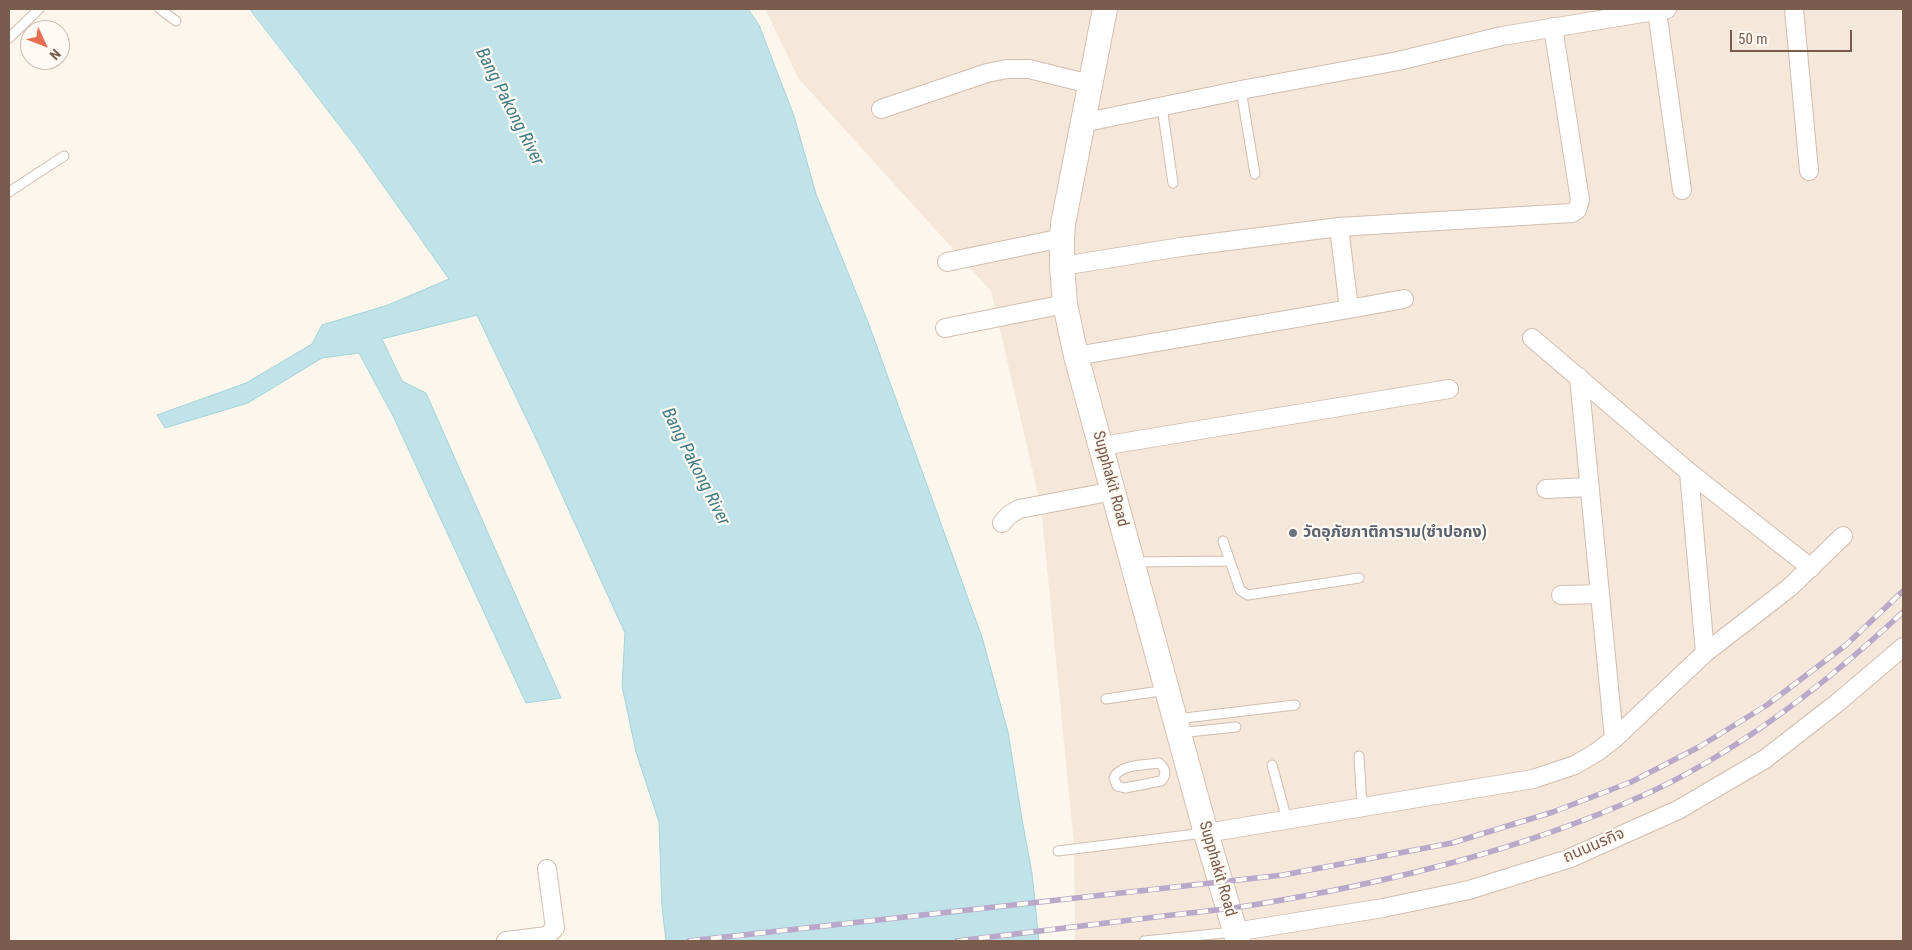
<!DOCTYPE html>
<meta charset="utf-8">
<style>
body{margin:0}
#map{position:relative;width:1912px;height:950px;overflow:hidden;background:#fdf6ec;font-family:"Roboto Condensed",sans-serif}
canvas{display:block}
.frame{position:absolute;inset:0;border:10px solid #7a5c4d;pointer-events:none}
.north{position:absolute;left:20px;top:20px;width:50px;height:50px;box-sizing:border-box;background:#fffaf3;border:1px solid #cabbb1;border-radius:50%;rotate:133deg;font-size:14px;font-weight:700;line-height:20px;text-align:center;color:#7a5c4d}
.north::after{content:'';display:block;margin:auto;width:18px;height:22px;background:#e76f51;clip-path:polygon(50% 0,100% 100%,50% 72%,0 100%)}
.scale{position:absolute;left:1730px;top:30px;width:122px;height:22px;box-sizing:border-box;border:2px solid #7a5c4d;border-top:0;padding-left:6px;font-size:15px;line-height:18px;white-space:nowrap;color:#7a5c4d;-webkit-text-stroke:4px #fffaf3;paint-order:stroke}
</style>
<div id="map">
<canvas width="1912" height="950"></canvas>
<div class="frame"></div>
<div class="north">N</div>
<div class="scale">50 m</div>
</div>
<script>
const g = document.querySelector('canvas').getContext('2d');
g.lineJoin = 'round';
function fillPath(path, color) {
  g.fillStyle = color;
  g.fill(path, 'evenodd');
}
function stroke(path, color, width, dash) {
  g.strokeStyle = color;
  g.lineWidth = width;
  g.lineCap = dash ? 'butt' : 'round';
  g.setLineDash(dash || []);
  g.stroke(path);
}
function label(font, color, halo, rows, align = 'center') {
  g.font = font + ' "Roboto Condensed","Noto Sans Thai",sans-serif';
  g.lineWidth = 4.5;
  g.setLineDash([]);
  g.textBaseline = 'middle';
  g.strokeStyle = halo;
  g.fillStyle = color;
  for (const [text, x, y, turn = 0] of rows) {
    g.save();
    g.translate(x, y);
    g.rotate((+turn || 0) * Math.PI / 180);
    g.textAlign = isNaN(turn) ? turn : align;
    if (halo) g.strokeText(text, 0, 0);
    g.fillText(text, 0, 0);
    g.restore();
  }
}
const residential = new Path2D(`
 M765 9H1903V941H1075L1074 845 1041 507 991 291 799 79Z`);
const water = new Path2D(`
 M250 9H748L759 25 794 116 816 194 868 322 982 637 1008 732 1022 819 1032 873 1039 941H666L662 907 659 822 636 752 622 686 625 633 540 447 477 315 382 339 402 381 426 393 561 698 526 703 393 416 359 353 322 358 248 403 165 428 157 415 246 383 312 344 322 325 388 305 449 279 356 147Z`);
const lane = new Path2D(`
 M160 9 176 21
 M9 38 39 9
 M1241 90 1255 174
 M1162 107 1173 183
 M9 192 64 156
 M1223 541 1240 590 1248 595 1359 578
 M1133 562 1229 561
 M1106 699 1167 690
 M1176 719 1295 705
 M1179 733 1236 727
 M1359 756 1362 807
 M1159 763C1166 769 1167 775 1161 781L1125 788 1117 786 1114 778C1119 764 1146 765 1159 763Z
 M1272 765 1287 820
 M1058 851 1204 833
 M1144 941 1234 932`);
const street = new Path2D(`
 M1794 9 1809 171
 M1657 11 1682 190
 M881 109 987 73 1007 69H1029L1090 84
 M1082 123 1241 90 1398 61 1502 36 1667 9
 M1339 227 1349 309 1404 299
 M947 262 1062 238
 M1062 266 1181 247 1339 227 1572 213 1577 210 1580 200 1553 27
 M945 328 1065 304
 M1532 338 1689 472 1811 568
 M1076 356 1349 309
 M1579 377 1614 739
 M1102 446 1449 389
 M1689 472 1705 653
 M1546 489 1590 487
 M1002 523 1009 515 1019 509 1114 491
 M1561 595 1600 594
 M1206 833 1533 779 1575 765 1597 752 1614 739 1705 653 1789 588 1843 536
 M1235 932 1383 908 1469 890 1568 859 1678 810 1765 759 1836 704 1903 647
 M506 941 547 936 555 928 547 869`);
const secondary = new Path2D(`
 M1105 9 1063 224 1062 238V266L1065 304 1076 356 1206 833 1238 941`);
const rail = new Path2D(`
 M689 941 1283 875 1452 843 1553 812 1631 782 1699 747 1767 705 1846 645 1903 591
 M957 941C1023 933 1089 925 1156 917 1188 913 1221 910 1253 905 1386 883 1520 851 1644 795 1737 753 1829 681 1903 612`);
const markers = [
 [1293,533,5,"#6b7280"]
];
const streetNames = [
 ["Supphakit Road",1110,479,75],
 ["ถนนนรกิจ",1594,846,-23],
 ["Supphakit Road",1217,869,74]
];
const worshipNames = [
 ["วัดอุภัยภาติการาม(ซำปอกง)",1303,533]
];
const waterNames = [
 ["Bang Pakong River",509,107,63],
 ["Bang Pakong River",695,467,63]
];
fillPath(residential, '#f5e8da');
fillPath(water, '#bfe3e8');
stroke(water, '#a5d3da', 1);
stroke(lane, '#d1beb0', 11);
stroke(street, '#d1beb0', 20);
stroke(secondary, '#d6c0b0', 26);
stroke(lane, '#fff', 9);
stroke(street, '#fff', 18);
stroke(secondary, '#fff', 24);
stroke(rail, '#b9a8c9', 5.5);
stroke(rail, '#fffaf3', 4, [11]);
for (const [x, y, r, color] of markers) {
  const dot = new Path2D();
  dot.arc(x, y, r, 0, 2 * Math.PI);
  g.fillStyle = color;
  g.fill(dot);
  stroke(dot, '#fffaf3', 2);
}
label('16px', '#7a5c4d', '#fffaf3', streetNames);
label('bold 16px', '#5b616d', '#fffaf3', worshipNames, 'left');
label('italic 18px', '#437c86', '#fffaf3', waterNames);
</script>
